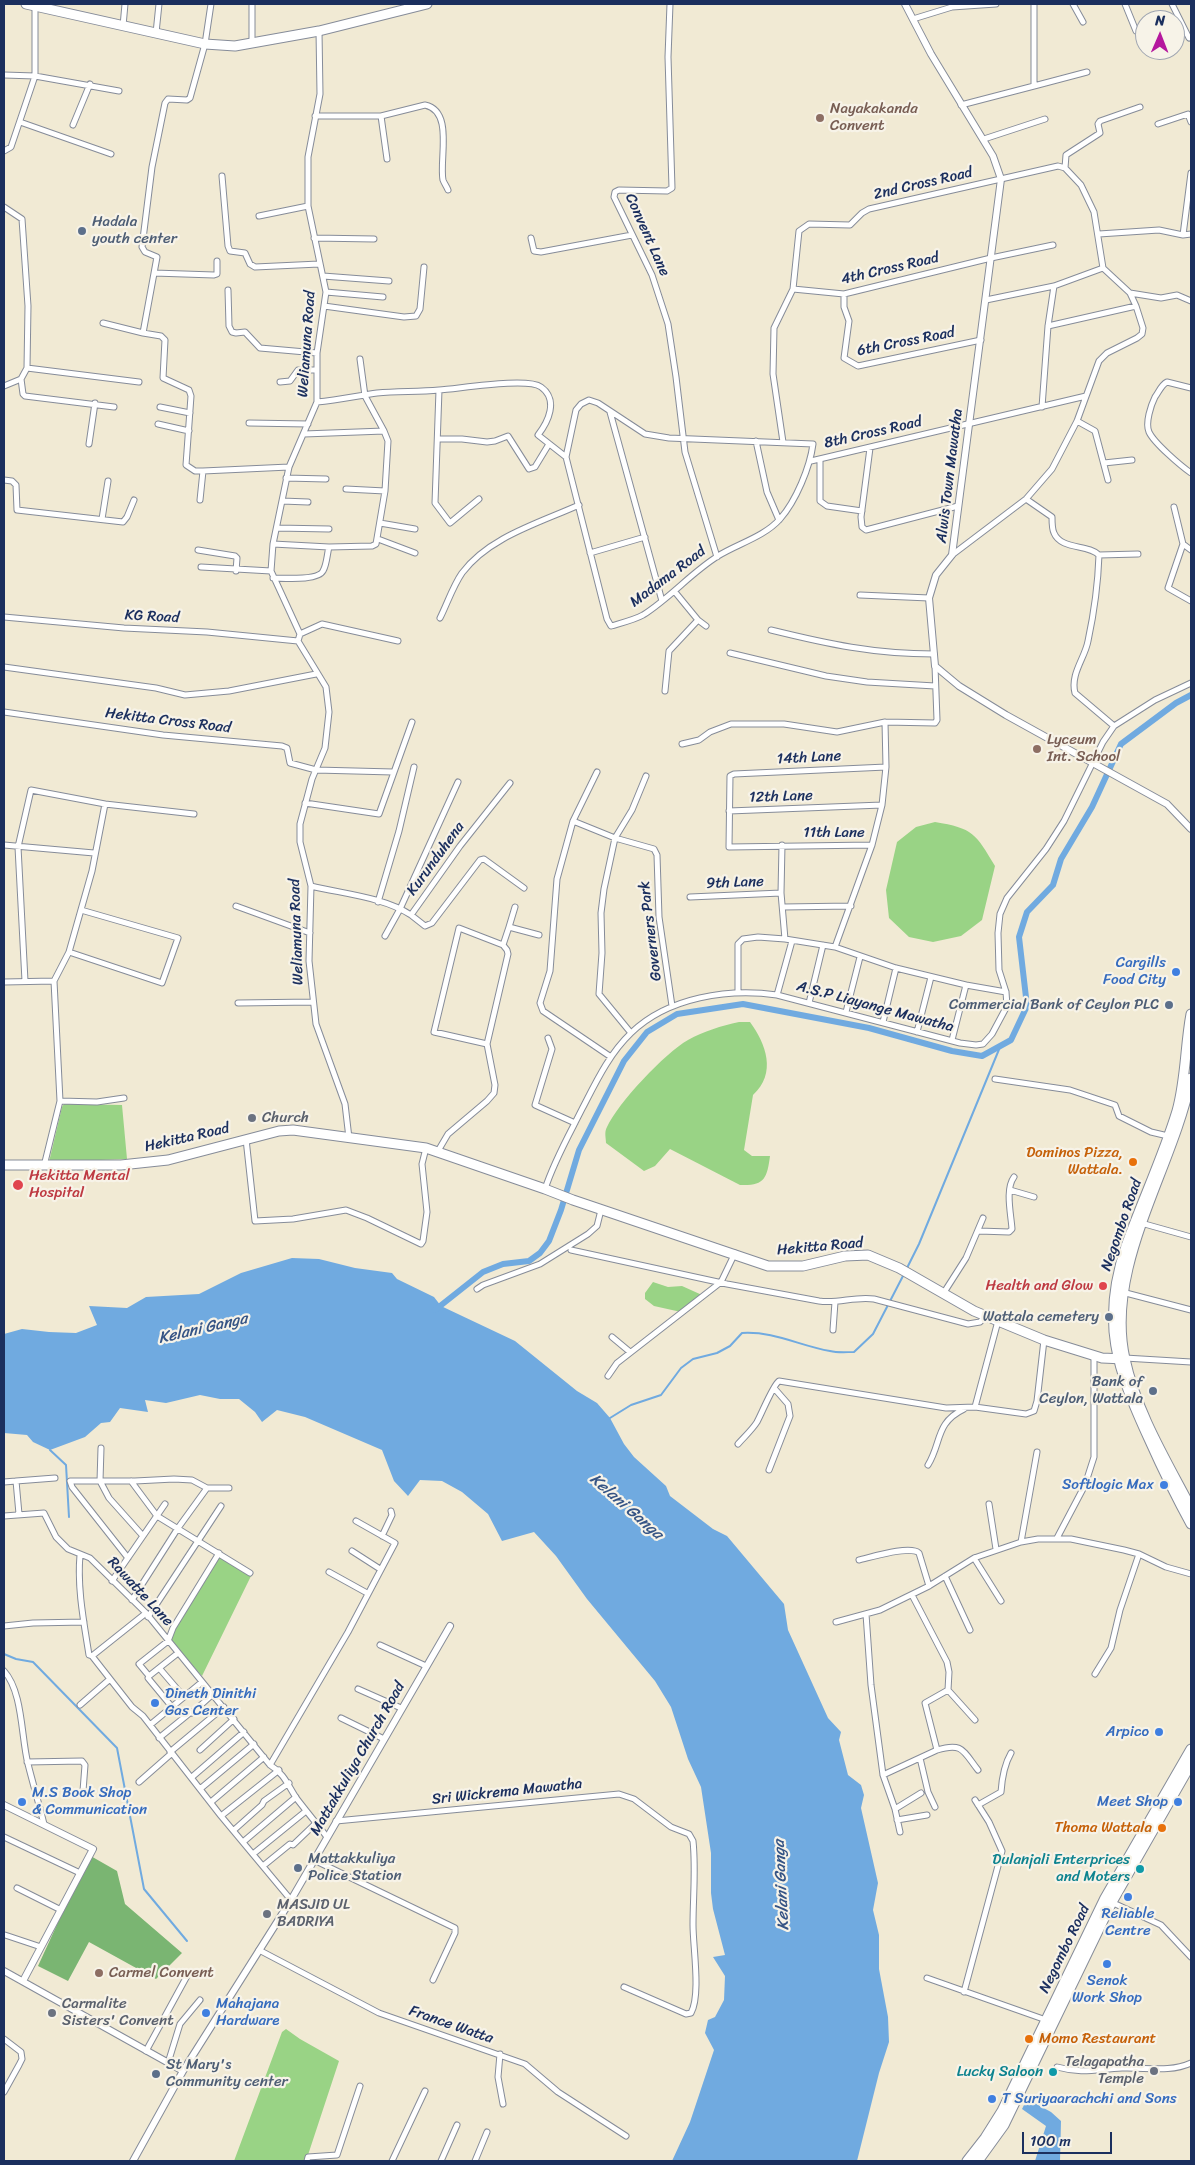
<!DOCTYPE html>
<style>
body{margin:0}
#map{position:relative;width:1195px;height:2165px;overflow:hidden;background:#f1ead4;font-family:Sriracha,sans-serif}
canvas{display:block}
.frame{position:absolute;inset:0;border:5px solid #1b2f5e;pointer-events:none}
.north{position:absolute;left:1135px;top:10px;width:50px;height:50px;box-sizing:border-box;background:#f7f3e8;border:1px solid #9fa5b1;border-radius:50%;rotate:1deg;font-size:14px;font-weight:700;line-height:20px;text-align:center;color:#1b2f5e}
.north::after{content:'';display:block;margin:auto;width:18px;height:22px;background:#b5179e;clip-path:polygon(50% 0,100% 100%,50% 72%,0 100%)}
.scale{position:absolute;left:1022px;top:2132px;width:90px;height:22px;box-sizing:border-box;border:2px solid #1b2f5e;border-top:0;padding-left:6px;font-size:15px;line-height:18px;white-space:nowrap;color:#1b2f5e;-webkit-text-stroke:4px #f7f3e8;paint-order:stroke}
</style>
<div id="map">
<canvas width="1195" height="2165"></canvas>
<div class="frame"></div>
<div class="north">N</div>
<div class="scale">100 m</div>
</div>
<script>
const g = document.querySelector('canvas').getContext('2d');
g.lineJoin = 'round';
function fillPath(path, color) {
  g.fillStyle = color;
  g.fill(path, 'evenodd');
}
function stroke(path, color, width, dash) {
  g.strokeStyle = color;
  g.lineWidth = width;
  g.lineCap = dash ? 'butt' : 'round';
  g.setLineDash(dash || []);
  g.stroke(path);
}
function label(font, color, halo, rows, align = 'center') {
  g.font = font + ' Sriracha,sans-serif';
  g.lineWidth = 4.5;
  g.setLineDash([]);
  g.textBaseline = 'middle';
  g.strokeStyle = halo;
  g.fillStyle = color;
  for (const [text, x, y, turn = 0] of rows) {
    g.save();
    g.translate(x, y);
    g.rotate((+turn || 0) * Math.PI / 180);
    g.textAlign = isNaN(turn) ? turn : align;
    if (halo) g.strokeText(text, 0, 0);
    g.fillText(text, 0, 0);
    g.restore();
  }
}
const green = new Path2D(`
 M935 822C973 828 976 834 995 866L982 920 961 936 933 942 909 937 889 918 886 890 897 842 916 827Z
 M739 1022H750C766 1044 777 1073 753 1095L744 1150 752 1156H770C767 1179 764 1186 740 1185L670 1149 655 1166 644 1171 606 1143C606 1138 604 1132 607 1127 618 1103 665 1053 688 1040 704 1031 721 1026 739 1022Z
 M64 1104 122 1105 127 1159 49 1162 62 1107Z
 M653 1282 668 1287 682 1286 702 1295 681 1312 654 1306 645 1299V1293Z
 M219 1556 251 1576 202 1676 168 1638Z
 M286 2029 300 2039 339 2061 306 2161H234L282 2032Z`);
const forest = new Path2D(`
 M89 1855 117 1871 125 1904 182 1953 156 1979 89 1942 68 1981 38 1966Z`);
const water = new Path2D(`
 M292 1258 319 1259 355 1268 392 1273 397 1279 434 1297 441 1306 515 1341 577 1391 597 1403 610 1418 624 1444 634 1457 666 1486 670 1496 713 1529 727 1536 784 1604 788 1630 828 1718 841 1732 839 1740 848 1775 861 1785 864 1795 861 1808 878 1883 873 1910 879 1935V1969L888 2017 889 2042 879 2073 857 2161H672L690 2122 714 2050 705 2033 708 2020 715 2017 724 2000 725 1976 713 1957 725 1955 713 1909 711 1893V1853L701 1787 688 1759 671 1707 655 1681 587 1599 556 1556 534 1532 502 1541 488 1514 462 1492 442 1481 420 1480 408 1496 394 1481 382 1450 305 1417 277 1410 262 1422 255 1412 239 1399H220L200 1395 166 1403 145 1400 148 1412 120 1408 110 1422 101 1423 85 1437 50 1450 33 1442 27 1435 4 1433V1334L22 1329 49 1332 76 1333 97 1325 89 1306 127 1308 146 1297 199 1294 241 1273Z
 M1027 2099 1051 2112 1061 2121 1060 2161H1035L1046 2126 1022 2109Z`);
const stream = new Path2D(`
 M907 1268 919 1244 1000 1047
 M610 1418 631 1405 661 1395 681 1368 693 1359 717 1353 730 1346 742 1333C774 1331 800 1346 830 1351 838 1353 846 1352 854 1352L873 1334 904 1274
 M50 1450 66 1465 69 1517
 M4 1654 16 1659 33 1662 117 1748 144 1889 187 1941`);
const canal = new Path2D(`
 M435 1310 483 1272 503 1264 529 1261 540 1253 549 1241 561 1210 579 1150 624 1061 647 1032 677 1014 743 1004 869 1028 952 1051 982 1056 1011 1040 1027 1006 1019 937 1027 912 1053 885 1061 859 1092 807 1121 744 1176 703 1191 695`);
const minor = new Path2D(`
 M211 4 205 44 190 98 187 100 168 99 165 103 152 167 142 247 145 252 157 257 143 333 161 336 165 340 163 378 189 390 191 396 186 465 195 471H203L289 467
 M670 4 668 57 672 188 667 191 619 190 615 192 614 197 652 275 668 324 676 377 685 452 717 557
 M1073 4 1083 22
 M1125 4 1136 31
 M1172 4 1189 38 1191 37
 M913 19 952 7 996 4
 M123 26 125 4
 M319 31 320 94 308 157V206L326 292 317 353V402L289 467 273 544 271 571 300 634 298 641 326 687 329 712 325 748 312 779 300 824V842L311 886 309 961 316 1024 345 1104 349 1138
 M156 33 159 4
 M252 43V4
 M4 75 35 76 119 91
 M1034 86 1087 72
 M961 105 1034 86V4
 M315 116H381L425 105C454 111 439 159 443 180 444 183 447 187 448 190
 M381 116 387 159
 M20 122 111 154
 M1158 124 1188 114 1191 122
 M73 125 90 84
 M984 139 1045 119
 M4 151 11 147 35 76V5
 M1065 168 1066 155 1100 133 1098 124 1100 121 1140 107
 M222 176 228 246 230 251 245 253 250 264 255 267 319 264
 M4 207 22 219 28 306 27 368 21 379 4 386
 M259 216 308 206
 M1099 234 1159 230 1183 235 1191 234
 M1183 235 1191 173
 M314 238 374 239
 M531 238 534 251 541 252 632 235
 M154 273 214 275 217 274V261
 M323 276 389 281
 M793 289 844 294 991 258 1053 245
 M228 290 229 326 232 332 236 333 245 332 260 348 317 353
 M326 292 383 297
 M1130 293 1161 298 1177 295 1191 301
 M844 294V307L849 321 844 358 858 366 981 340
 M986 300 1054 286 1103 268
 M324 306 404 317 416 316 420 309 424 267
 M103 323 143 333
 M1048 326 1136 306
 M27 368 139 382
 M21 379 23 394 25 396 114 407
 M280 382 290 381 298 370H317
 M1191 388 1167 382C1161 385 1159 392 1155 397 1151 405 1145 423 1149 432 1154 443 1181 466 1191 473
 M439 390 435 503 450 523 479 499
 M589 400 598 403 645 434 669 438 813 444C810 467 796 501 780 519 764 537 737 544 718 556 692 572 670 598 643 615 634 620 621 623 611 626L607 619 566 457 576 410 581 404Z
 M317 402C337 400 357 396 377 393 398 391 418 392 439 390 458 389 527 377 541 387 559 400 548 422 538 435L566 457
 M160 407 190 413
 M1042 407 1048 326 1054 286
 M610 412 662 601
 M1077 421 1095 431 1108 480
 M249 423 308 424
 M158 424 189 431
 M304 434 384 431
 M438 439H462L487 442 495 441 508 436 529 469 535 467 549 444
 M756 441 767 492 779 520
 M783 442 773 374 774 328 793 289 799 231 809 224 850 225 862 213 869 209 1058 166 1065 168 1081 185 1094 212 1103 268 1130 293 1136 306 1143 328 1142 334 1137 338 1107 353 1099 361 1077 421 1052 469 1026 499 952 555
 M89 444 95 403
 M870 448 861 517 862 527 866 530 958 506
 M820 459V501L827 506 862 511
 M811 461 1086 396
 M1104 463 1132 460
 M286 478 326 479
 M4 480 12 481 16 485 17 510 123 522 127 517 134 500
 M346 489 385 491
 M1026 499 1052 517C1052 522 1052 529 1054 533 1061 550 1088 544 1099 555L1138 554
 M200 500 203 471
 M282 501 308 502
 M1174 507 1183 544 1191 550
 M102 519 108 481
 M380 523 415 529
 M277 528 329 529
 M378 539 415 553
 M273 544 329 547 372 546 376 544 385 491 388 441 384 431 365 396 360 359
 M1183 544 1168 588 1191 601
 M198 550 235 556 237 558 236 571
 M590 553 645 537
 M1099 555C1098 584 1094 613 1088 641 1085 658 1070 674 1075 693L1114 726
 M201 567 271 571
 M273 578C284 578 318 581 323 571 327 564 327 554 329 547
 M675 592 698 620 706 626
 M860 595 929 598
 M4 617 124 628 207 632 298 641
 M440 618C447 604 453 586 462 573 489 537 539 523 579 505
 M771 630C828 644 874 654 934 654
 M300 634 322 624 398 641
 M730 653 826 676 867 682 935 686
 M4 667 156 688 185 695 229 691 316 674
 M665 691 669 651 698 620
 M4 712 163 735 282 746 287 748 290 763 316 770 393 772
 M885 722 935 723 937 720 935 666
 M682 744 699 740 710 732 731 724H784L837 732 885 722 886 767
 M597 772 573 821 557 879 550 971 540 1003 543 1011 611 1057
 M305 803 379 814 412 722
 M729 811 882 805
 M573 821 615 838 654 849 657 855 659 917 672 1006
 M4 845 94 853
 M782 845 781 893 785 939
 M311 886C344 894 383 897 411 915L460 846 510 783
 M690 897 781 893
 M378 902 399 831 414 767
 M236 906 310 933
 M783 907 851 906
 M411 915 425 926 432 923 480 860 484 859 524 888
 M509 927 515 907
 M385 936 400 909 458 782
 M503 945 509 927 539 935
 M835 947 872 845 882 805 886 767 734 774 730 776 729 847 872 845
 M69 952 162 983 178 938 81 910
 M25 981 18 847 31 790 105 804
 M4 982 54 981 69 952 92 871 105 804 194 814
 M738 993V944L743 939 758 937 785 939 835 947 896 968 966 985 1006 992
 M777 995 792 941
 M238 1003 313 1002
 M809 1003 823 945
 M846 1012 860 957
 M883 1022 896 968
 M917 1032 931 977
 M631 1033 599 994 602 953 601 913 604 889 615 838 632 810 646 776
 M548 1038 552 1049 535 1105 575 1123
 M952 1040 966 985
 M995 1079 1070 1090 1115 1105 1119 1116 1151 1132 1168 1136
 M60 1101 97 1102 124 1098
 M246 1139 255 1221 293 1219 346 1210 367 1218 421 1244 423 1241 427 1212 422 1164 426 1148
 M438 1151 448 1134 487 1101 494 1093 495 1085 487 1044 508 954 507 950 503 945 459 928 434 1032 487 1044
 M44 1166 60 1101 54 981
 M545 1189C554 1161 569 1135 582 1109 596 1082 609 1054 631 1033 668 997 729 988 777 995L960 1043 976 1045 983 1044 992 1034 1007 1006 1006 992 999 970 998 933 1000 914 1007 898 1046 849 1064 821 1103 742 1114 726 1155 700 1191 683
 M1010 1190 1034 1197
 M1141 1223 1191 1237
 M979 1231 1009 1232 1012 1229C1011 1214 1005 1189 1014 1177
 M571 1250 727 1284 819 1301C838 1304 855 1296 874 1299L968 1324 980 1322 986 1316
 M477 1289 483 1285 540 1264 588 1234 597 1226 601 1210
 M1122 1292 1191 1310
 M943 1294 966 1258 983 1218
 M833 1330 835 1302
 M612 1337 630 1352
 M1125 1358 1191 1362
 M608 1376 617 1363 721 1282 735 1253
 M975 1407 998 1321
 M738 1444C744 1437 752 1430 757 1422 762 1413 773 1385 779 1381L946 1408 975 1407 1026 1414 1034 1411 1037 1401 1044 1340
 M101 1448 100 1481 109 1498 143 1536
 M928 1465C942 1442 935 1423 964 1409
 M769 1470 790 1416 788 1404 774 1388
 M131 1481 157 1516 250 1573
 M4 1482 16 1481
 M989 1504 996 1549
 M19 1514 16 1481 55 1478
 M4 1516 44 1513 56 1537 68 1549 90 1558 146 1613 270 1765C285 1774 288 1786 297 1799 307 1812 317 1824 327 1837
 M382 1536 392 1515 391 1511
 M1057 1538 1085 1485 1094 1457V1356
 M1021 1542 1037 1452
 M352 1551 380 1569
 M80 1555C77 1588 84 1623 89 1655L92 1656 132 1707 143 1716 221 1816 291 1900
 M128 1558 72 1487 70 1481H135L174 1479 192 1480 207 1488H229
 M974 1558 1001 1601
 M859 1560C872 1557 910 1545 919 1553L929 1586
 M329 1572 367 1593
 M945 1576 970 1630
 M112 1581 165 1504
 M132 1600 178 1528 207 1488
 M866 1614 871 1685 883 1775 895 1809 900 1832
 M148 1617 221 1506
 M836 1622 880 1610 929 1586 974 1558 1021 1542 1038 1539H1071L1124 1550 1139 1554 1166 1567 1191 1574
 M4 1626 33 1623 84 1622
 M380 1645 426 1666
 M178 1653 149 1676 139 1664 168 1641 173 1628 219 1553
 M92 1656 146 1613
 M160 1669 184 1697
 M4 1671C23 1692 21 1737 28 1764 33 1784 39 1804 44 1824
 M1095 1674 1111 1648 1120 1610 1139 1554
 M149 1676 148 1678 172 1707
 M358 1689 401 1708
 M948 1690 975 1720
 M80 1705 110 1679
 M341 1718 384 1739
 M150 1725 202 1682
 M159 1738 191 1712 192 1713 213 1694
 M200 1750 234 1719
 M937 1750C963 1742 963 1751 978 1770
 M170 1752 224 1707
 M920 1758 928 1792 935 1807
 M27 1762 82 1761 85 1765 83 1791
 M270 1765 348 1632 395 1543 356 1521
 M883 1775 937 1750 925 1703 948 1690 949 1672 947 1662 912 1595
 M192 1777 244 1732
 M139 1782 172 1753
 M200 1789 254 1744
 M211 1802 264 1757
 M978 1805 1001 1792C1002 1778 1004 1765 1011 1753
 M895 1809 921 1793
 M221 1816 279 1770
 M897 1820 927 1815
 M336 1821 619 1794 634 1799 671 1827 689 1834 693 1841C696 1869 693 1897 693 1925 693 1947 701 1995 691 2013L686 2014 624 1987
 M234 1830 262 1805 264 1801 289 1783
 M4 1837 80 1873
 M243 1842 296 1797
 M253 1854 306 1811
 M314 1860 455 1928V1933L433 1980
 M263 1866 290 1844 293 1845 316 1823
 M17 1888 61 1910
 M1111 1902 1161 1925 1191 1957
 M5 1935 41 1947
 M259 1950 379 2013 525 2064 558 2092 626 2136
 M927 1978 1046 2020
 M964 1992 1002 1851 989 1822 975 1800
 M4 2039 21 2052 22 2059 19 2065 4 2092
 M146 2051 187 1976
 M500 2054 498 2077 503 2104
 M168 2063 180 2024 200 2000
 M1057 2067C1082 2074 1097 2069 1122 2068 1146 2067 1169 2073 1191 2063
 M307 2161 308 2157 337 2155 360 2086
 M392 2161 425 2091
 M441 2161 457 2125
 M475 2161 487 2132`);
const tertiary = new Path2D(`
 M905 4 931 54 993 156 1001 179 952 555 936 575 929 598 935 666 959 686 1006 715 1167 804 1191 829
 M4 1805 93 1849 23 1981
 M4 1971 183 2071
 M133 2161 183 2071 291 1900 450 1626`);
const primary = new Path2D(`
 M26 4 205 44 235 46 319 31 427 4
 M4 1165H121L168 1160 279 1131 293 1130 426 1148 545 1189 573 1200 768 1266H803L845 1256 868 1255 899 1268 974 1311 1044 1340 1102 1358 1124 1359`);
const trunk = new Path2D(`
 M1191 1014C1185 1046 1186 1079 1177 1111 1163 1157 1142 1201 1126 1246 1100 1323 1117 1369 1149 1439 1162 1468 1176 1497 1191 1524
 M1191 1078C1173 1169 1104 1266 1125 1359 1136 1411 1167 1462 1191 1508
 M967 2161 985 2138 1002 2111 1105 1898 1191 1749
 M978 2161 1004 2125 1112 1902 1191 1764`);
const markers = [
 [820,118,5,"#8d6e63"],
 [82,231,5,"#5c6f8a"],
 [1037,749,5,"#8d6e63"],
 [1176,972,5,"#3f7fe0"],
 [1169,1005,5,"#5c6f8a"],
 [252,1118,5,"#6b7280"],
 [1133,1162,5,"#e8710a"],
 [18,1185,6,"#e0444e"],
 [1103,1286,5,"#e0444e"],
 [1109,1317,5,"#5c6f8a"],
 [1153,1391,5,"#5c6f8a"],
 [1164,1485,5,"#3f7fe0"],
 [155,1703,5,"#3f7fe0"],
 [1159,1732,5,"#3f7fe0"],
 [22,1802,5,"#3f7fe0"],
 [1178,1802,5,"#3f7fe0"],
 [1162,1828,5,"#e8710a"],
 [298,1868,5,"#5c6f8a"],
 [1140,1869,5,"#0f9aa8"],
 [1128,1897,5,"#3f7fe0"],
 [267,1914,5,"#6b7280"],
 [1107,1964,5,"#3f7fe0"],
 [99,1973,5,"#8d6e63"],
 [52,2013,5,"#6b7280"],
 [206,2013,5,"#3f7fe0"],
 [1029,2039,5,"#e8710a"],
 [1154,2071,5,"#6b7280"],
 [1053,2072,5,"#0f9aa8"],
 [156,2074,5,"#5c6f8a"],
 [992,2099,5,"#3f7fe0"]
];
const educationNames = [
 ["Nayakakanda",830,109],
 ["Convent",830,126],
 ["Lyceum",1047,740],
 ["Int. School",1047,757],
 ["Carmel Convent",109,1973]
];
const streetNames = [
 ["2nd Cross Road",923,184,-13],
 ["Convent Lane",647,235,66],
 ["4th Cross Road",890,269,-13],
 ["6th Cross Road",906,342,-11],
 ["Weliamuna Road",307,344,-86],
 ["8th Cross Road",873,433,-13],
 ["Alwis Town Mawatha",950,476,-83],
 ["Madama Road",668,577,-37],
 ["KG Road",152,617,3],
 ["Hekitta Cross Road",168,721,7],
 ["14th Lane",809,758,-3],
 ["12th Lane",781,797,-2],
 ["11th Lane",834,833],
 ["Kurunduhena",436,859,-54],
 ["9th Lane",735,883,-2],
 ["Governers Park",651,931,-97],
 ["Weliamuna Road",297,932,-92],
 ["A.S.P Liayange Mawatha",875,1007,15],
 ["Hekitta Road",187,1138,-13],
 ["Negombo Road",1122,1225,-71],
 ["Hekitta Road",820,1247,-5],
 ["Rawatte Lane",140,1592,47],
 ["Mattakkuliya Church Road",358,1759,-60],
 ["Sri Wickrema Mawatha",507,1792,-6],
 ["Negombo Road",1065,1949,-64],
 ["France Watta",451,2025,19]
];
const serviceNames = [
 ["Hadala",92,222],
 ["youth center",92,239],
 ["Commercial Bank of Ceylon PLC",1159,1005,"right"],
 ["Wattala cemetery",1099,1317,"right"],
 ["Bank of",1143,1382,"right"],
 ["Ceylon, Wattala",1143,1399,"right"],
 ["Mattakkuliya",308,1859],
 ["Police Station",308,1876],
 ["St Mary's",166,2065],
 ["Community center",166,2082]
];
const shopNames = [
 ["Cargills",1166,963],
 ["Food City",1166,980],
 ["Softlogic Max",1154,1485],
 ["Dineth Dinithi",165,1694,"left"],
 ["Gas Center",165,1711,"left"],
 ["Arpico",1149,1732],
 ["M.S Book Shop",32,1793,"left"],
 ["& Communication",32,1810,"left"],
 ["Meet Shop",1168,1802],
 ["Reliable",1128,1914,"center"],
 ["Centre",1128,1931,"center"],
 ["Senok",1107,1981,"center"],
 ["Work Shop",1107,1998,"center"],
 ["Mahajana",216,2004,"left"],
 ["Hardware",216,2021,"left"],
 ["T Suriyaarachchi and Sons",1002,2099,"left"]
];
const worshipNames = [
 ["Church",262,1118],
 ["MASJID UL",277,1905],
 ["BADRIYA",277,1922],
 ["Carmalite",62,2004],
 ["Sisters' Convent",62,2021],
 ["Telagapatha",1144,2062,"right"],
 ["Temple",1144,2079,"right"]
];
const foodNames = [
 ["Dominos Pizza,",1123,1153],
 ["Wattala.",1123,1170],
 ["Thoma Wattala",1152,1828],
 ["Momo Restaurant",1039,2039,"left"]
];
const healthNames = [
 ["Hekitta Mental",29,1176],
 ["Hospital",29,1193],
 ["Health and Glow",1093,1286,"right"]
];
const cultureNames = [
 ["Dulanjali Enterprices",1130,1860],
 ["and Moters",1130,1877],
 ["Lucky Saloon",1043,2072]
];
const waterNames = [
 ["Kelani Ganga",203,1329,-13],
 ["Kelani Ganga",626,1507,41],
 ["Kelani Ganga",782,1885,-93]
];
fillPath(green, '#99d385');
fillPath(forest, '#7ab572');
fillPath(water, '#70aae0');
stroke(stream, '#70aae0', 2);
stroke(canal, '#70aae0', 6);
stroke(minor, '#868c99', 7);
stroke(tertiary, '#868c99', 8);
stroke(primary, '#868c99', 11);
stroke(trunk, '#868c99', 11);
stroke(minor, '#fff', 5);
stroke(tertiary, '#fff', 6);
stroke(primary, '#fff', 9);
stroke(trunk, '#fff', 9);
for (const [x, y, r, color] of markers) {
  const dot = new Path2D();
  dot.arc(x, y, r, 0, 2 * Math.PI);
  g.fillStyle = color;
  g.fill(dot);
  stroke(dot, '#f7f3e8', 2);
}
label('15px', '#785e54', '#f7f3e8', educationNames, 'left');
label('15px', '#1b2f5e', '#f7f3e8', streetNames);
label('15px', '#4e5e75', '#f7f3e8', serviceNames, 'left');
label('15px', '#366cbe', '#f7f3e8', shopNames, 'right');
label('15px', '#5b616d', '#f7f3e8', worshipNames, 'left');
label('15px', '#c56008', '#f7f3e8', foodNames, 'right');
label('15px', '#be3a42', '#f7f3e8', healthNames, 'left');
label('15px', '#0d838f', '#f7f3e8', cultureNames, 'right');
label('italic 16px', '#355485', '#f7f3e8', waterNames);
</script>
